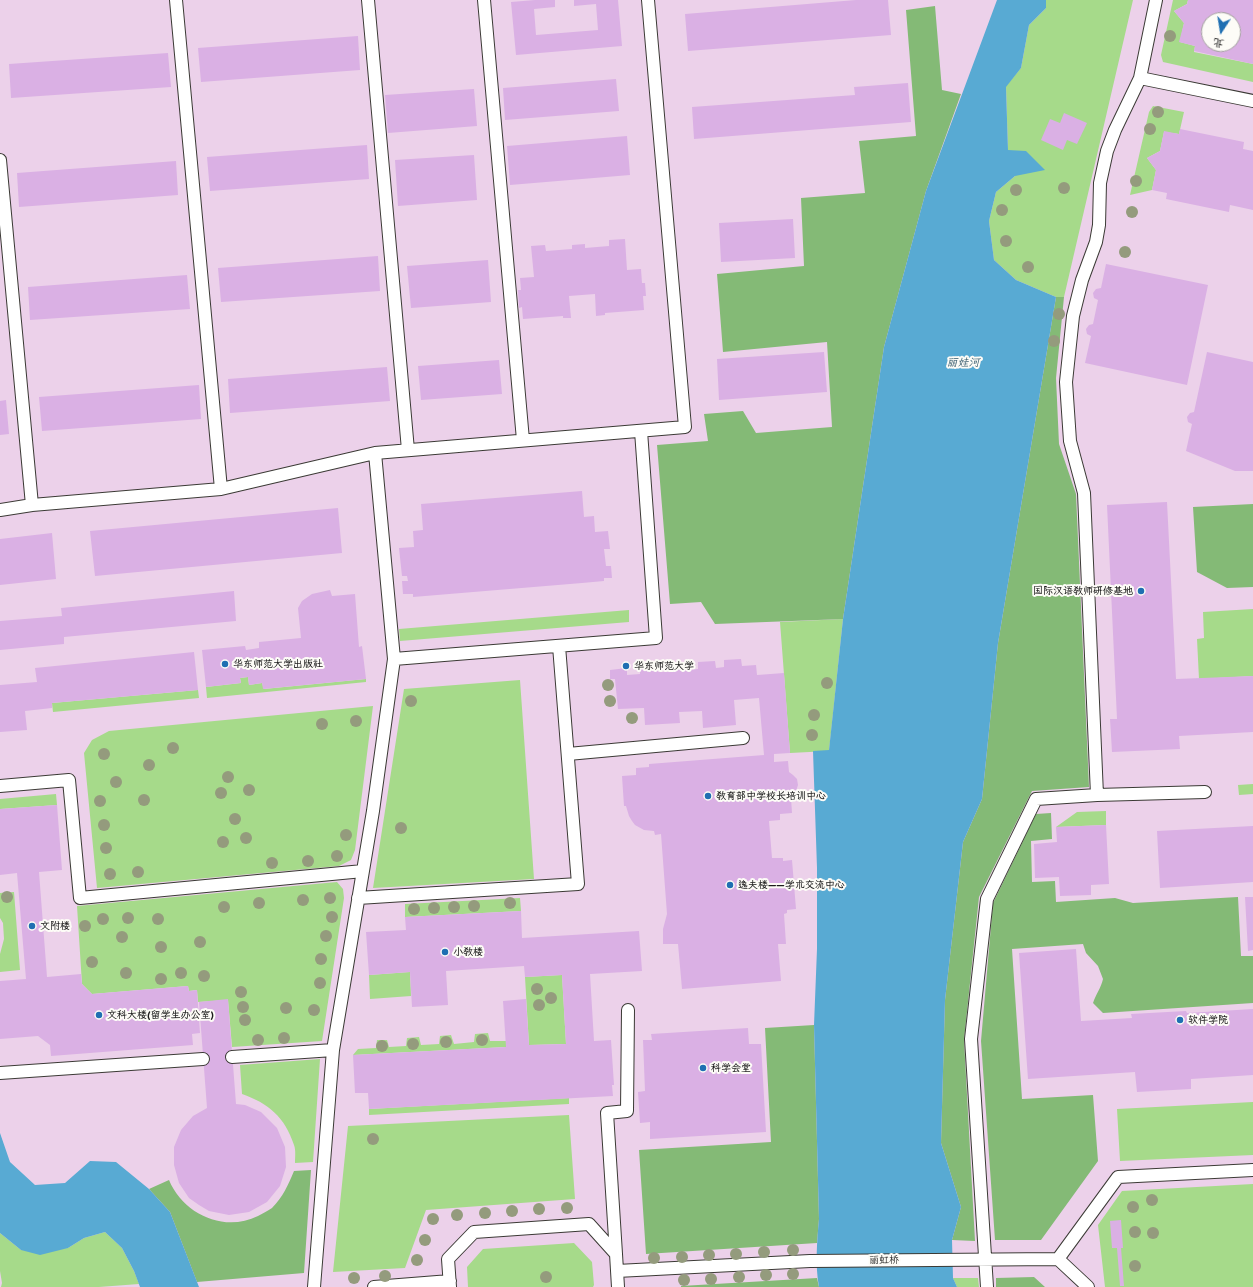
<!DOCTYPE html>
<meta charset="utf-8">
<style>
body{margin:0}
#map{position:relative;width:1253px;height:1287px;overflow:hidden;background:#ebe5c5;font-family:"Balsamiq Sans","LXGW WenKai TC",sans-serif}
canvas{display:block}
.north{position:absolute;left:1201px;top:12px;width:40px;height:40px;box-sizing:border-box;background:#fdfcf7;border:1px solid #a3a29f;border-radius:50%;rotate:192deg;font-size:11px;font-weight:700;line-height:16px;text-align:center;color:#1c1c1c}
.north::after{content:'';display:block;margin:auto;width:14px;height:18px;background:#1f6fb2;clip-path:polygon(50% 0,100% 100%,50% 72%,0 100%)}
</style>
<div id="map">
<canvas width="1253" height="1287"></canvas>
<div class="north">北</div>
</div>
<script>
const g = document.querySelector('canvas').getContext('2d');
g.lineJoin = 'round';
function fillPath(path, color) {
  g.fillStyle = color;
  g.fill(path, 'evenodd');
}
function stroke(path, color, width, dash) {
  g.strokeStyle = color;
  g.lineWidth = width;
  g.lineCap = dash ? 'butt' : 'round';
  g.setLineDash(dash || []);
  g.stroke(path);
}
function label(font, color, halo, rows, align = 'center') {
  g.font = font + ' "Balsamiq Sans","LXGW WenKai TC",sans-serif';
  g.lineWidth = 4;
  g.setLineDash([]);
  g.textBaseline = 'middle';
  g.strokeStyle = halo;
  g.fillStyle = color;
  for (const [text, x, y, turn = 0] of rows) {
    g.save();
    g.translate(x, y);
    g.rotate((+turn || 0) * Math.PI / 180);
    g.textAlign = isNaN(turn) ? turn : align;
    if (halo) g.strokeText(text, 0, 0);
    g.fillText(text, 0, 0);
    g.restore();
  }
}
const built = new Path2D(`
 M0 0H1253V1287H0ZM1209 20H1233V44H1209Z`);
const green = new Path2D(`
 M1046 0H1133L1064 297H1056L1016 280 994 260 989 221 996 192 1015 176 1008 150 1006 86 1021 68 1029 25 1046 8Z
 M1173 0H1188L1187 4 1174 11 1184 23 1180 42 1195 46 1194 52 1253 64V82L1163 62 1161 55Z
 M1153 106 1184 112 1179 134 1164 132 1160 151 1147 158 1156 170 1152 190 1130 195 1149 112Z
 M1253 609V676L1199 679 1197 639 1204 638 1203 612Z
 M629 610V622L400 641 399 629Z
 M843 619 829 751 790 753 780 622Z
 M248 677 249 685 262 683 264 689 366 679V682L207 698 206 687 241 683 240 678Z
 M520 680 534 879 373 888 404 689Z
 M198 690 199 698 53 712 52 703Z
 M373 706 355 850 351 860 339 866 97 888 84 753 92 740 109 731Z
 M1253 784V794L1239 795 1238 785Z
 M56 794 57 805 0 809V799Z
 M1106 811V825L1056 827 1077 812Z
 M337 882 343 889 344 898 322 1041 232 1047 228 1000 198 1002 197 990 189 991 188 986 92 994 82 984 77 906Z
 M14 892 20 970 0 972V954L4 939 3 923 0 918V893Z
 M520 898 521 911 405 917V904Z
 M410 972 411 996 370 999 369 975Z
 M562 975 566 1044 529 1045 525 977Z
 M488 1033 490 1041H506V1047L353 1055 358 1049 376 1048 377 1040H387L389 1047 406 1046 407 1038 419 1037 421 1045 439 1044 440 1036 451 1035 454 1044 474 1042 475 1034Z
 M320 1059 313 1162 295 1163C295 1158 296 1150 294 1145 285 1117 268 1103 242 1094L240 1065Z
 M569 1098V1104L369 1115V1109Z
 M1253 1102V1155L1120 1161 1117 1109Z
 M569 1115 575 1199 426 1210 405 1268 333 1272 348 1126Z
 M1253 1184V1287H1105L1098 1225 1122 1191Z
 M105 1232 122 1248 134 1271 139 1284 99 1287H1L2 1283 0 1271V1233L21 1250 68 1248 84 1238Z
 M574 1243 592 1262 594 1285 593 1287H468L467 1267 483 1249Z
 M953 1278H978L979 1287H957Z`);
const forest = new Path2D(`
 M935 6 942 90 961 94 926 191 884 347 843 619 715 624 701 602 670 604 657 445 708 441 704 414 743 411 756 433 832 427 827 342 723 352 717 274 804 266 801 198 865 193 859 141 916 136 906 10Z
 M1056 297H1064L1056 378 1059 444 1076 494 1089 787 1032 791 979 897 964 1040 975 1241 952 1240 961 1207 941 1143 945 1000 963 842 982 799 998 643Z
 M1253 504V587L1227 588 1197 572 1193 507Z
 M1051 813 1052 839 1031 841 1032 882 1055 881 1056 902 1115 898 1133 903 1238 897 1241 956H1253V1003L1103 1013 1093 1003C1096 994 1101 988 1103 979L1098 966 1086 953 1083 944 1012 949 1022 1099 1093 1095 1098 1161 1041 1240H995L981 1041 993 903 1036 814Z
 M814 1025 819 1219 817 1243 646 1254 639 1150 771 1142 765 1028Z
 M311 1170 304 1273 197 1282 170 1212 149 1189 169 1180C183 1214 224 1233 258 1216 263 1213 268 1211 272 1208 283 1197 288 1185 294 1171Z
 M1034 1277 1045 1287H996V1278Z
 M817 1278 819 1287H681V1286Z`);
const water = new Path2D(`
 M997 0H1046V8L1029 25 1021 68 1006 87 1008 150 1026 151 1045 170 1015 176 996 192 989 221 994 260 1016 280 1056 297 998 643 982 799 963 842 945 1000 941 1143 961 1207 952 1240 953 1278 957 1287H819C815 1265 817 1241 819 1219L814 1025 817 949V868L813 751 829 750 843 619 884 347 926 191Z
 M0 1133 10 1162 35 1185 65 1183 90 1161 116 1162 149 1189 170 1212 199 1287H140L134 1271 122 1248 105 1232 84 1238 68 1248 40 1255 21 1250 0 1233Z`);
const building = new Path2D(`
 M535 0H555V7L534 9 536 35 598 30 596 4 574 6V0H618L622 46 516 55 511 2Z
 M856 0H888L891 35 688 51 685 14Z
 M1188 0H1253V64L1194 51 1195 46 1179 42 1184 23 1174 11 1187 4ZM1209 20H1233V44H1209Z
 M358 36 360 70 201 82 198 48Z
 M168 53 171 87 11 98 9 64Z
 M616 79 619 111 505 120 503 88Z
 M908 83 911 122 694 139 692 107 855 95 854 87Z
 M474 89 477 126 388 133 385 95Z
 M1064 113 1087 123 1077 144 1067 140 1063 150 1041 140 1050 119 1060 123Z
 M1180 129 1244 142 1243 149 1253 151V210L1230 205 1229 212 1166 199 1167 193 1152 190 1156 170 1147 158 1160 151 1164 131 1179 134Z
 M627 136 630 175 510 185 507 146Z
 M367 145 369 179 210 191 207 157Z
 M474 155 477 200 398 206 395 160Z
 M176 161 178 195 19 207 17 173Z
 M793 219 795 258 721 262 719 223Z
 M625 239 627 270 641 269 642 283H645L646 296H643L644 310 605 313V315L596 316 595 294 569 296 571 318H563V316L523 319 522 307 519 308 518 290H521L520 278 534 277 531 246 545 245 546 251 572 249V245L585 244V248L609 246V240Z
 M378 256 380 291 221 302 218 268Z
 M488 260 491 302 411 308 407 266Z
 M1106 264 1208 285 1187 385 1085 363 1091 336 1087 334 1086 329 1089 325 1093 324 1098 300 1094 298 1093 293 1096 289 1101 288Z
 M187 275 190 309 30 320 28 287Z
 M824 352 827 392 719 400 717 359Z
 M1207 352 1253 362V471H1235L1186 451 1192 424 1188 422 1187 417 1190 413 1194 412Z
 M499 360 502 394 421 400 418 366Z
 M387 367 390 401 230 413 228 379Z
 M199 385 201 419 42 431 39 397Z
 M6 400 9 434 0 435V401Z
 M582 491 584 517 594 516 595 532 608 531 610 549H604L606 566H611L612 578H604V581L582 583 413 597V594H403L402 581H408L407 576H402L399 548 414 547 413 531 423 530 421 504Z
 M1167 502 1176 679 1253 676V732L1179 736 1180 749 1112 752 1110 719H1117L1107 505Z
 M338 508 342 553 95 576 90 531Z
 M52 533 56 579 0 585V539Z
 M330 590 332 596 355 594 359 647 362 646 366 679 263 689 262 683 249 685 248 677 240 678 241 683 206 687 202 650 245 646 246 650 259 648V642L301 638 298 608 302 601 312 594Z
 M234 591 236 621 64 637V644L0 650V621L62 616 61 608Z
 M194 652 198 690 52 703V708L25 711 27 730 0 732V685L37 682 35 668Z
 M741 659 742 666 756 665 757 675 784 673 790 753 774 754V762L788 761 789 772 793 775 797 779 798 785 795 794 791 798 792 813 780 814V820L769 821 772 858H783V861L792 860 796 909 787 910V913L784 914 786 944H778L781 981 682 989 678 944H663V929L667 914 661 834 655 835 654 831 644 830 635 825 632 821 629 816 626 806H624L622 776 636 775V768L649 767V764L764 755 759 698 734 700 736 725 703 728 702 711 679 712 680 723 645 725 644 708 618 709 615 679H610V670L627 668V675L640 674V667L657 666 658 672H670L669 665 687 663 688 670 698 669V662L715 661 716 668 724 667V660Z
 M57 805 62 870 39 872 47 977 81 974 82 984 92 994 188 986 189 991 197 990 199 1019 200 1033 192 1034 193 1045 51 1056 50 1045 38 1036 0 1039V981L26 979 17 873 0 875V809Z
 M1106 825 1109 884 1091 885V895L1060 896 1059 877 1035 878 1034 844 1057 842 1056 827Z
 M1253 826V882L1160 888 1157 831Z
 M1245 897H1253V950L1248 951Z
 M521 911 522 938 639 931 642 971 590 974 594 1041 611 1040 614 1085H612L613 1096 369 1109 368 1093H355L353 1055 506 1047 503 1001 526 999 529 1045 566 1044 562 975 525 977 524 966 446 971 448 1005 412 1007 410 972 369 975 366 932 406 930 405 917Z
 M1076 949 1081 1021 1132 1018 1131 1014 1186 1011 1187 1013 1253 1009V1075L1191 1079V1089L1137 1092 1135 1072 1028 1079 1019 953Z
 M228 999 236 1104 245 1105 261 1112 277 1128 285 1147 286 1167 280 1186 267 1202 249 1212 229 1215 209 1211 199 1205 189 1198 179 1183 174 1165V1147L181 1130 193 1116 207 1108 199 1002Z
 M748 1028 749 1044H761L766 1132 650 1139V1122L640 1123 638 1092 645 1091 643 1040H652L651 1034Z
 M1121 1220 1123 1248H1121L1124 1286H1120L1117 1248H1112L1110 1221Z`);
const lane = new Path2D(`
 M176 0 221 489
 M368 0 408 450
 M484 0 523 440
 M1140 78 1253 101
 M0 160 32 505
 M0 510 32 505 221 489 375 453 685 427 648 0
 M394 659 656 638 641 431
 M568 754 743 738
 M0 786 69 780 80 898 363 871
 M1097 795 1205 792
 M358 898 578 884 559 646
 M232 1057 333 1050
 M0 1073 203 1059
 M616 1254 607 1113 627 1111 628 1010
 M617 1271 810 1261 1058 1259
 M314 1287 333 1050 373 811 394 659 375 453
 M374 1287 450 1281
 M450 1287 448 1259 474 1232 589 1224 616 1254 618 1287
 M987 1287 971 1039 987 899 1036 799 1097 795 1084 493 1070 441 1066 382 1073 316 1082 280 1096 242 1099 225 1100 183 1107 151 1115 130 1140 78 1156 0
 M1088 1287 1058 1259 1118 1177 1253 1170`);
const trees = [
 [1170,36],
 [1158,112],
 [1150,129],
 [1136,181],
 [1064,188],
 [1016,190],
 [1002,210],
 [1132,212],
 [1006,241],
 [1125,252],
 [1028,267],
 [1059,314],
 [1054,341],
 [827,683],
 [608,685],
 [411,701],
 [610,701],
 [814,715],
 [632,718],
 [356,721],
 [322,724],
 [812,735],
 [173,748],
 [104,754],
 [149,765],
 [228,777],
 [116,782],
 [249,790],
 [221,793],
 [144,800],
 [100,801],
 [235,819],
 [104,825],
 [401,828],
 [346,835],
 [246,838],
 [223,842],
 [106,848],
 [337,856],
 [308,861],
 [272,863],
 [138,872],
 [110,874],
 [7,897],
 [330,898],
 [303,900],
 [259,903],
 [510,903],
 [474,906],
 [224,907],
 [454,907],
 [434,908],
 [414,909],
 [332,917],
 [128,918],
 [103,919],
 [158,919],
 [85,926],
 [326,936],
 [122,937],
 [200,942],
 [161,947],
 [321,959],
 [92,962],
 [126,973],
 [181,973],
 [204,976],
 [161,979],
 [320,983],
 [537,989],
 [241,992],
 [551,998],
 [539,1005],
 [243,1007],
 [286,1008],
 [314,1010],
 [245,1020],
 [284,1038],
 [258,1040],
 [482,1040],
 [446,1042],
 [413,1044],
 [382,1046],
 [373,1139],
 [1152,1200],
 [1133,1207],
 [567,1208],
 [539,1209],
 [512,1211],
 [485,1213],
 [457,1215],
 [433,1219],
 [1135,1232],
 [1153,1233],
 [425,1240],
 [793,1250],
 [764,1252],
 [736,1254],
 [709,1255],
 [682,1257],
 [654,1258],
 [417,1260],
 [1135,1266],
 [793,1274],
 [766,1275],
 [385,1276],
 [546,1277],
 [739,1277],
 [354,1278],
 [711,1279],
 [684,1280]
];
const markers = [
 [1141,591,4,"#1f6fb2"],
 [225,664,4,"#1f6fb2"],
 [626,666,4,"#1f6fb2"],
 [708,796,4,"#1f6fb2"],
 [730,885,4,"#1f6fb2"],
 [32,926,4,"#1f6fb2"],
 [445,952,4,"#1f6fb2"],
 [99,1015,4,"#1f6fb2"],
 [1180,1020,4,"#1f6fb2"],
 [703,1068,4,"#1f6fb2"]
];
const poiNames = [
 ["国际汉语教师研修基地",1133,591,"right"],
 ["华东师范大学出版社",233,664],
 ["华东师范大学",634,666],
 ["教育部中学校长培训中心",716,796],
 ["逸夫楼——学术交流中心",738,885],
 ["文附楼",40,926],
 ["小教楼",453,952],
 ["文科大楼(留学生办公室)",107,1015],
 ["软件学院",1188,1020],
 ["科学会堂",711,1068]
];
const streetNames = [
 ["丽虹桥",884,1260]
];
const waterNames = [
 ["丽娃河",963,363]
];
fillPath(built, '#ecd1ea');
fillPath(green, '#a6da8a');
fillPath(forest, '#84ba76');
fillPath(water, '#58aad3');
fillPath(building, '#dab0e4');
stroke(lane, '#3b3a35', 14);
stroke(lane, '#fff', 12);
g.fillStyle = '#949b7d';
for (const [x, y] of trees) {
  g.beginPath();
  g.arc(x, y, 6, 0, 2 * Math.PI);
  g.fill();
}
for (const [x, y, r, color] of markers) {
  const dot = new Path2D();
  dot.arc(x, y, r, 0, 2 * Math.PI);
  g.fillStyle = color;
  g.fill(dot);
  stroke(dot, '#fdfcf7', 1.5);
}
label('bold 10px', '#1c1c1c', '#fdfcf7', poiNames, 'left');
label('10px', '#1c1c1c', '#fdfcf7', streetNames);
label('italic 11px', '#375c6e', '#fdfcf7', waterNames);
</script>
